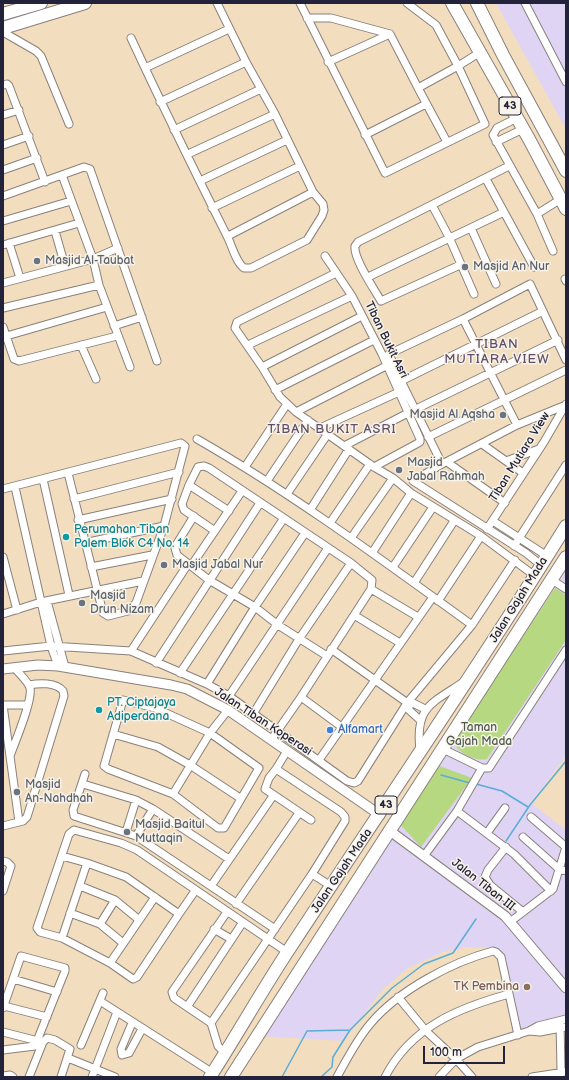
<!DOCTYPE html>
<style>
body{margin:0}
#map{position:relative;width:569px;height:1080px;overflow:hidden;background:#f2ddbe;font-family:"Balsamiq Sans",sans-serif}
canvas{display:block}
.frame{position:absolute;inset:0;border:4px solid #22223b;pointer-events:none}
.scale{position:absolute;left:423px;top:1046px;width:82px;height:18px;box-sizing:border-box;border:2px solid #22223b;border-top:0;padding-left:5px;font-size:12px;line-height:14px;white-space:nowrap;color:#22223b;-webkit-text-stroke:3px #f7f3e8;paint-order:stroke}
</style>
<div id="map">
<canvas width="569" height="1080"></canvas>
<div class="frame"></div>
<div class="scale">100 m</div>
</div>
<script>
const g = document.querySelector('canvas').getContext('2d');
g.lineJoin = 'round';
function fillPath(path, color) {
  g.fillStyle = color;
  g.fill(path, 'evenodd');
}
function stroke(path, color, width, dash) {
  g.strokeStyle = color;
  g.lineWidth = width;
  g.lineCap = dash ? 'butt' : 'round';
  g.setLineDash(dash || []);
  g.stroke(path);
}
function label(font, color, halo, rows, align = 'center') {
  g.font = font + ' "Balsamiq Sans",sans-serif';
  g.lineWidth = 3;
  g.setLineDash([]);
  g.textBaseline = 'middle';
  g.strokeStyle = halo;
  g.fillStyle = color;
  for (const [text, x, y, turn = 0] of rows) {
    g.save();
    g.translate(x, y);
    g.rotate((+turn || 0) * Math.PI / 180);
    g.textAlign = isNaN(turn) ? turn : align;
    if (halo) g.strokeText(text, 0, 0);
    g.fillText(text, 0, 0);
    g.restore();
  }
}
const built = new Path2D(`
 M496 3H566V129Z
 M566 571V756L531 803 566 830V847L557 868 566 871V1016L521 1030 502 954 492 948 468 947 443 952 408 968 383 989 343 1041 260 1036 398 822Z`);
const green = new Path2D(`
 M555 588 566 595V640L487 759C476 762 454 752 454 740Z
 M437 765 472 778 421 847 398 822Z`);
const stream = new Path2D(`
 M441 775 470 783
 M476 784 502 791 528 807
 M506 841 530 805 566 761
 M282 1077 307 1031 350 1030
 M321 1077 332 1067 333 1057 350 1030 392 988 424 964 453 953 476 919`);
const street = new Path2D(`
 M300 3 385 173 485 124 458 66 479 53
 M407 3 436 25 458 66 418 88 447 142
 M525 3 566 82
 M307 18H331L390 34 418 88
 M3 32 36 51 41 56 69 124
 M131 38C162 105 194 170 227 236 232 245 235 261 244 268H251L307 240 322 216 324 210 323 204 313 192 275 114 246 62 217 3
 M328 62 390 34
 M145 68 229 29
 M3 85 7 84 9 86 45 182
 M160 102 246 62
 M3 115 19 110
 M517 118 497 128 493 135 537 214 553 251
 M174 130 261 89
 M365 135 426 104
 M496 142 523 129
 M3 145 29 136
 M188 154 275 114
 M3 170 37 158
 M62 175 93 259 99 285 130 367
 M486 179 534 267
 M200 181 287 140
 M3 196 84 167 90 169 157 361
 M432 205 449 237 474 294
 M212 208 300 166
 M537 214 561 199
 M3 221 71 201
 M471 228 496 284
 M55 231 65 266
 M228 236 313 192
 M9 243 20 278
 M3 245 79 223
 M325 256 352 296 382 354 420 439V442L374 467
 M460 265 381 301C374 289 353 258 355 246L358 242 509 166
 M336 273 237 322 235 328 262 367 280 397 296 412 374 467 393 478 411 493 481 536 535 576
 M368 277 504 212
 M565 279 566 281
 M3 283 93 259 118 248
 M3 308 99 285
 M463 319 517 425
 M114 326 142 317
 M3 327 14 359 19 361 117 336
 M3 337 107 307
 M81 345 96 379
 M248 345 352 296
 M262 367 362 316
 M401 381 389 354 463 319 530 284 566 360
 M275 390 374 340
 M414 410 558 340
 M296 412 388 365
 M320 428 399 392
 M428 437 566 370
 M197 439C293 494 382 560 472 625
 M482 444 506 461 539 449
 M344 446 408 413
 M506 461 523 473
 M447 462 505 503
 M442 464 401 381 543 311
 M245 467 287 404
 M43 479 69 595
 M267 481 308 420
 M189 485 229 511
 M15 487 51 646 58 666
 M3 489 181 443 185 446 164 526 136 603 128 611 108 616 103 613 68 473
 M287 494 327 435
 M74 499 179 472
 M310 510 349 449
 M194 516 176 545 175 548 177 555 209 580 255 607 278 625 327 656
 M78 520 172 499
 M493 521 547 556
 M330 523 370 464
 M487 529 544 442 566 404
 M215 531 184 510 182 504 189 485 198 467 204 466 209 468 351 563 372 580 371 589 301 697 271 740
 M351 538 393 478
 M84 543 164 526
 M514 546 566 465
 M372 553 411 493
 M3 557 17 610
 M541 565 526 553 413 481 442 464 517 425 566 405
 M191 566 242 491
 M91 567 152 555
 M393 567 433 507
 M552 580 566 589
 M414 583 454 521
 M371 589 418 617
 M47 601 65 667
 M438 601 481 536
 M3 614 41 602 143 581
 M354 615 400 643
 M331 649 409 704 413 703 425 709
 M3 651 51 646 131 651 207 684 229 696 347 781 354 783 358 781 407 703 472 625 515 560
 M131 651 188 564
 M156 663 260 503
 M180 673 284 518
 M207 684 255 607 305 533
 M229 696 328 548
 M301 697 343 728
 M123 700 155 708 210 733 259 768 224 828H218L173 794 108 769 104 766Z
 M409 704V710L420 720
 M3 705 19 822
 M3 705H28
 M253 714 299 639 351 563
 M113 734 158 747 190 765 240 798
 M443 749 482 768H489L566 650
 M420 750C415 708 430 704 462 683
 M10 756C15 742 33 700 30 688 28 681 19 674 15 668
 M319 760 433 597
 M276 769 287 751
 M85 774 73 810 74 816 136 836 275 929
 M83 784 136 800 153 809 229 859
 M173 794 210 733 228 710
 M457 811 514 854 551 891
 M531 817 566 847
 M3 826 23 821 27 817 64 696 63 691C56 682 39 683 29 685
 M126 832 136 800
 M487 833 505 808
 M136 836 153 809
 M523 837 559 869 566 871
 M506 847 488 870 485 877 490 885 523 912
 M62 856 87 863 126 877 179 914 195 891
 M424 856 457 811 482 768
 M3 861 7 862 11 866 3 891
 M312 874 331 886
 M80 886 115 900 138 919
 M211 886 273 796
 M236 904 299 813
 M70 913 100 924 123 943
 M179 914 137 977 133 979 110 963 62 938 40 932 37 928 69 834 74 830 121 843 137 850 287 952
 M510 922 553 889 566 847
 M100 924 115 900
 M214 929 231 939
 M62 938 87 863
 M110 963 155 897
 M13 979 57 992
 M398 997 426 1031 456 1059 472 1077
 M100 1001 213 1073
 M4 1006 47 1017
 M187 1007 243 922
 M3 1008 21 956 65 968V971L35 1046 3 1050
 M560 1021 561 1071
 M132 1023 121 1049 122 1055 129 1053 142 1029
 M211 1023 174 998 172 992 227 912
 M529 1031 540 1032 566 1027
 M3 1032 38 1041
 M81 1045 103 993
 M225 1053 218 1046 211 1023 312 874 345 821V817L341 812 276 769 269 778 265 789 311 820
 M68 1058 115 1077
 M3 1076 10 1075 13 1077
 M29 1077 43 1042 47 1038 55 1040 70 1049 61 1077
 M92 1077 117 1012
 M337 1077C347 1059 357 1039 371 1023 399 990 452 962 493 951L496 952 501 957 518 1035
 M385 1077C411 1027 458 1008 509 994
 M439 1077 456 1059 478 1047 529 1031 538 1026 566 1019
 M532 1077 565 1072`);
const secondary = new Path2D(`
 M3 669 38 665 58 666 171 685 187 689 228 710 380 815
 M390 831 505 916 566 988`);
const highway = new Path2D(`
 M452 3 529 139 566 209
 M477 3 503 55 566 171
 M3 14 41 3
 M3 28 85 3
 M210 1077C237 1035 261 992 288 951 381 809 477 670 566 526
 M231 1077 566 557`);
const markers = [
 [37,261,4,"#6b7280"],
 [465,267,4,"#6b7280"],
 [503,415,4,"#6b7280"],
 [399,470,4,"#6b7280"],
 [66,537,4,"#0f9aa8"],
 [164,565,4,"#6b7280"],
 [82,603,4,"#6b7280"],
 [99,710,4,"#0f9aa8"],
 [330,730,4,"#3f7fe0"],
 [17,792,4,"#6b7280"],
 [127,832,4,"#6b7280"],
 [527,987,4,"#8d6e63"]
];
const shields = [
 [510,106,22],
 [386,805,22]
];
const shieldNames = [
 ["43",510,106],
 ["43",386,805]
];
const worshipNames = [
 ["Masjid Al-Taubat",45,261],
 ["Masjid An Nur",473,267],
 ["Masjid Al Aqsha",495,415,"right"],
 ["Masjid",407,463],
 ["Jabal Rahmah",407,477],
 ["Masjid Jabal Nur",172,565],
 ["Masjid",90,596],
 ["Drun Nizam",90,610],
 ["Masjid",25,785],
 ["An-Nahdhah",25,799],
 ["Masjid Baitul",135,825],
 ["Muttaqin",135,839]
];
const streetNames = [
 ["Tiban Bukit Asri",386,340,64],
 ["Tiban Mutiara View",520,457,-58],
 ["Jalan Gajah Mada",519,600,-58],
 ["Jalan Tiban Koperasi",263,722,33],
 ["Jalan Gajah Mada",342,871,-56],
 ["Jalan Tiban III",483,885,38]
];
const cultureNames = [
 ["Perumahan Tiban",74,530],
 ["Palem Blok C4 No. 14",74,544],
 ["PT. Ciptajaya",107,703],
 ["Adiperdana",107,717]
];
const parkNames = [
 ["Taman",479,728],
 ["Gajah Mada",479,742]
];
const shopNames = [
 ["Alfamart",338,730]
];
const educationNames = [
 ["TK Pembina",519,987]
];
const neighbourhoodNames = [
 ["TIBAN",497,345],
 ["MUTIARA VIEW",497,360],
 ["TIBAN BUKIT ASRI",332,430]
];
fillPath(built, '#e0d4f4');
fillPath(green, '#b5d881');
stroke(stream, '#5aadd6', 1.5);
stroke(street, '#8a807c', 9);
stroke(secondary, '#8a807c', 11);
stroke(highway, '#8a807c', 14);
stroke(street, '#fff', 7);
stroke(secondary, '#fff', 9);
stroke(highway, '#fff', 12);
for (const [x, y, r, color] of markers) {
  const dot = new Path2D();
  dot.arc(x, y, r, 0, 2 * Math.PI);
  g.fillStyle = color;
  g.fill(dot);
  stroke(dot, '#f7f3e8', 1.5);
}
for (const [x, y, w] of shields) {
  const box = new Path2D();
  box.roundRect(x - w / 2, y - 9, w, 18, 3);
  g.fillStyle = '#f7f3e8';
  g.fill(box);
  stroke(box, '#22223b', 1);
}
label('bold 11px', '#22223b', null, shieldNames);
label('12px', '#5b616d', '#f7f3e8', worshipNames, 'left');
label('12px', '#22223b', '#f7f3e8', streetNames);
label('12px', '#0d838f', '#f7f3e8', cultureNames, 'left');
label('12px', '#4e5950', '#f7f3e8', parkNames);
label('12px', '#366cbe', '#f7f3e8', shopNames, 'left');
label('12px', '#785e54', '#f7f3e8', educationNames, 'right');
g.letterSpacing = '1px';
label('13px', '#614e6a', '#f7f3e8', neighbourhoodNames);
g.letterSpacing = '0px';
</script>
